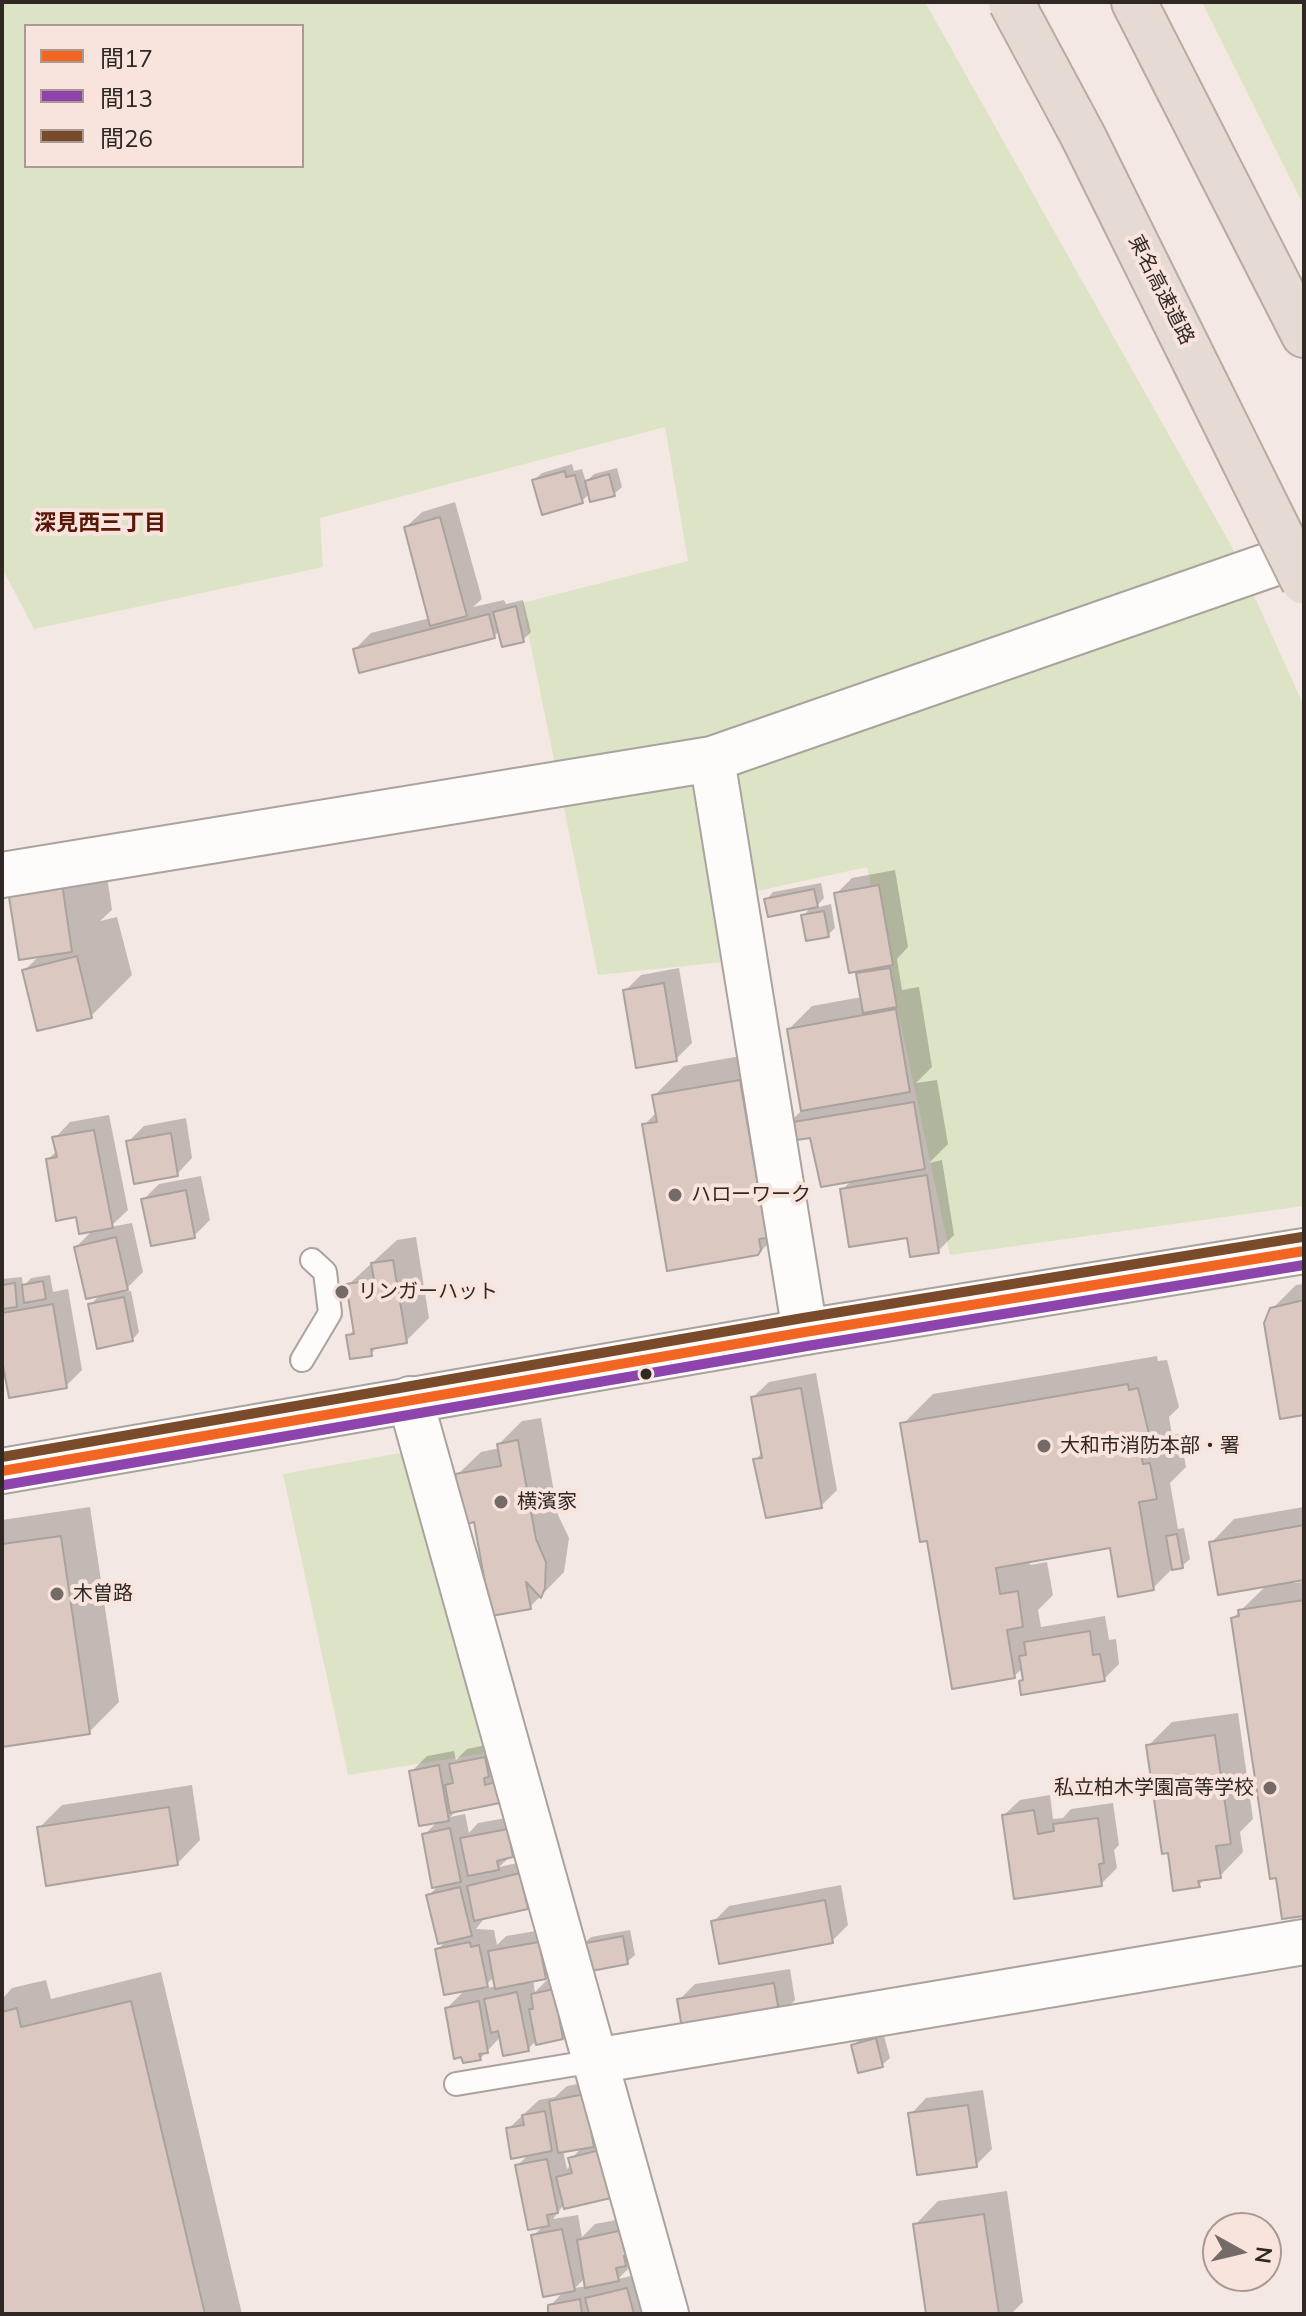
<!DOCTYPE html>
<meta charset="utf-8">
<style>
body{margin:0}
#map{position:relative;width:1306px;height:2316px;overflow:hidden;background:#f3e8e3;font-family:Mulish,"Noto Sans JP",sans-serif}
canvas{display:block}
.frame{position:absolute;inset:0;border:4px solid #302825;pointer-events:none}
.legend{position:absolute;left:24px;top:24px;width:280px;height:144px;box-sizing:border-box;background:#f9e4dd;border:2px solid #a99993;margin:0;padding:10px 14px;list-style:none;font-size:24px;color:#302825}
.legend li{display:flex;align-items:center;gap:16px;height:40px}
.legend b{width:40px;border:2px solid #a99993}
.north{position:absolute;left:1202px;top:2212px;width:80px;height:80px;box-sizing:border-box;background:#f9e4dd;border:2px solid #a99993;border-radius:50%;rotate:98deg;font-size:22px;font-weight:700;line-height:32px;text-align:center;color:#302825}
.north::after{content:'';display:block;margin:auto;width:28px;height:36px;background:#746b68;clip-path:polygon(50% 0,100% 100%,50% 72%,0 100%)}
</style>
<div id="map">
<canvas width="1306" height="2316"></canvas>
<div class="frame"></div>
<ul class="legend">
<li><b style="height:10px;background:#f26522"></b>間17</li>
<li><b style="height:10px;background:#8e44ad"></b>間13</li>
<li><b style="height:10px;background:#7a4b2a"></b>間26</li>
</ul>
<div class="north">N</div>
</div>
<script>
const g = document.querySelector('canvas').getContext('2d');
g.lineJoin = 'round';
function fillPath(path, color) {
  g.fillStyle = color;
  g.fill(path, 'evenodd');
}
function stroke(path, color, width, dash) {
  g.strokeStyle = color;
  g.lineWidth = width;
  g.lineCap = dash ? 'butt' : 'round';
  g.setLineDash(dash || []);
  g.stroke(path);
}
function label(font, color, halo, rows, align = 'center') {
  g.font = font + ' Mulish,"Noto Sans JP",sans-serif';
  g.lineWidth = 8;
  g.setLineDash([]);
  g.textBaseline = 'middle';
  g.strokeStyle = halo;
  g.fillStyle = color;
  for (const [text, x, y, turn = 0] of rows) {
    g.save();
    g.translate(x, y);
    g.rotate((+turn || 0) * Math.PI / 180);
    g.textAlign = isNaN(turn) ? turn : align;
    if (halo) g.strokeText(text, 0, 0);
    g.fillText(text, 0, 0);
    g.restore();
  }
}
const green = new Path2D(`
 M2 2H925L1232 547 1304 706V1206L950 1255 867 867 717 900 723 962 598 975 522 603 688 561 665 427 320 518 323 567 34 629 2 568ZM26 26H302V166H26Z
 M1202 2H1304V206Z
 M406 1452 487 1753 348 1775 283 1474Z`);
const shadow = new Path2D(`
 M572 464 574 471 582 469 586 482 594 474 617 468 622 487 614 494 590 493 582 501 534 480 542 473Z
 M455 502 482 599 473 607 504 600 506 604 523 600 531 632 523 640 500 630 494 636 355 649 371 633 430 618 406 527 422 512Z
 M102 843 112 910 100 921 117 917 132 975 91 1016 25 970 40 955 11 892Z
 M895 870 908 947 897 959 902 990 919 987 932 1067 916 1083 937 1080 948 1144 929 1163 942 1160 954 1235 938 1251 842 1190 853 1179 812 1135 789 1123 803 1109 789 1029 812 1006 862 997 858 974 864 968 836 894 852 878Z
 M821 883 824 898 815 908 831 904 835 928 828 935 803 916 812 906 766 900 773 892Z
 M679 968 692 1043 676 1059 625 991 641 975Z
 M769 1051 790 1222 760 1252 644 1125 657 1112 654 1096 684 1066Z
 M109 1115 128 1210 110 1227 132 1223 143 1272 123 1292 131 1291 139 1332 132 1340 90 1305 101 1294 76 1247 94 1229 78 1215 48 1159 58 1150 55 1138 70 1122Z
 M186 1118 192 1158 177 1174 128 1142 144 1126Z
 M201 1176 210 1220 194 1236 143 1200 159 1184Z
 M416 1237 429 1318 406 1341 379 1345 371 1354 348 1336 355 1329 348 1285 397 1240Z
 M50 1275 53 1292 68 1289 82 1370 66 1386 2 1349V1279L22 1277 23 1287 31 1278Z
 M1304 1284V1413L1272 1309 1296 1285Z
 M1157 1356 1158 1361 1167 1360 1179 1407 1169 1417 1172 1435 1180 1434 1186 1467 1170 1483 1178 1529 1184 1528 1190 1559 1182 1566 1173 1568 1153 1588 1111 1546 1029 1560 1030 1565 1047 1562 1053 1595 1038 1610 1041 1627 1105 1616 1109 1640 1116 1639 1119 1664 1104 1679 1021 1682 1024 1678 1023 1668 1014 1676 928 1539 903 1424 933 1394Z
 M816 1373 837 1490 821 1506 755 1460 763 1452 753 1397 769 1382Z
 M541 1418 558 1515 569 1538 564 1572 530 1607 475 1520 457 1475 481 1452 500 1448 499 1444 522 1421Z
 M90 1507 119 1702 89 1732 2 1745V1520Z
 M1304 1507V1578L1293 1579 1294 1583 1304 1582V1914L1233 1618 1268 1584 1211 1543 1234 1519Z
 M1238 1713 1253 1819 1240 1832 1243 1852 1220 1876 1206 1877 1199 1885 1149 1745 1172 1722Z
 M501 1742 514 1786 499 1802 457 1810 450 1817 465 1814 469 1833 478 1823 523 1815 528 1840 499 1867 536 1859 543 1891 527 1907 486 1916 476 1929 494 1930 497 1945 506 1936 554 1928 561 1962 545 1977 533 1980 535 1992 548 1979 570 1975 578 2022 562 2038 537 2040 528 2049 501 2036 480 2059 447 2008 466 1989 437 1950 447 1940 428 1896 439 1885 424 1835 438 1821 411 1772 427 1756 454 1751 456 1760 467 1749ZM495 1976 497 1986 482 1989Z
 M192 1785 200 1840 177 1864 39 1828 62 1805Z
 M1050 1795 1053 1819 1063 1818 1071 1809 1113 1803 1119 1845 1114 1850 1117 1868 1101 1884 1004 1815 1020 1800Z
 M841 1885 848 1925 832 1941 713 1922 729 1906Z
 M630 1930 635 1955 627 1962 583 1944 591 1937Z
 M790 1969 795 2000 780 2015 679 2000 695 1984Z
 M161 1972 242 2314H5L2 2299V1999L12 1988 46 1980 51 1999Z
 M883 2032 890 2058 882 2065 853 2046 861 2038Z
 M600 2080 615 2136 553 2219 578 2215 582 2237 595 2224 638 2216 634 2263 618 2279 643 2273 652 2314H549L550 2306 564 2291 533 2236 544 2225 517 2166 530 2153 508 2129 539 2100 555 2097 567 2086ZM582 2147 571 2159 572 2164 567 2169 563 2150ZM586 2277 587 2286 575 2288Z
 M983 2090 992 2149 976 2165 911 2114 926 2098Z
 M1007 2191 1023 2302 1011 2314H928L915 2225 938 2201Z`);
const building = new Path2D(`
 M565 471 566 477 575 475 583 503 542 515 532 480Z
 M609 474 615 496 590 502 585 481Z
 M440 517 467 616 430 626 404 527Z
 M516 606 524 642 502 647 493 612Z
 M489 614 495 638 359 673 353 649Z
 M62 883 72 952 19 960 8 891Z
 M879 885 893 965 849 973 834 893Z
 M814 889 818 907 768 917 764 899Z
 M824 911 829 937 806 941 801 915Z
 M77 956 92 1018 37 1031 22 970Z
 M890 968 897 1007 863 1013 856 973Z
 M664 983 677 1061 636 1068 623 990Z
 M896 1009 910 1092 801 1111 787 1029Z
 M740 1080 767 1238 759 1239 761 1250 758 1255 667 1271 642 1124 657 1122 652 1095Z
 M914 1102 925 1169 821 1187 810 1138 790 1141 787 1123Z
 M94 1130 113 1228 79 1234 76 1217 56 1221 46 1159 57 1157 52 1137Z
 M171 1133 178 1176 134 1184 126 1141Z
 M927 1175 939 1253 910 1257 907 1238 849 1247 840 1189Z
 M186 1190 195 1238 151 1246 141 1199Z
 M116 1237 128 1290 86 1299 74 1247Z
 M393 1260 407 1343 371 1349 372 1356 350 1359 346 1335 354 1334 346 1284 374 1280 371 1263Z
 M43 1281 46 1299 24 1303 22 1285Z
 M15 1283 17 1307 2 1309V1285Z
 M124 1297 133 1341 97 1349 88 1304Z
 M1304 1300V1415L1280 1419 1264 1323 1270 1308Z
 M53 1304 67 1388 9 1398 2 1360V1313Z
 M1128 1384 1129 1390 1138 1388 1150 1438 1139 1441 1143 1464 1150 1463 1157 1499 1139 1502 1154 1590 1118 1597 1110 1548 996 1568 1000 1594 1018 1591 1023 1627 1007 1630 1015 1678 952 1689 927 1541 920 1542 900 1423Z
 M801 1388 822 1508 766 1518 753 1459 762 1458 751 1397Z
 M518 1440 536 1539 546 1562 545 1588 541 1598 526 1582 531 1609 491 1616 474 1522 464 1525 455 1474 501 1466 497 1444Z
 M1304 1525V1580L1218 1595 1209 1542Z
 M1177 1534 1183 1568 1172 1570 1166 1536Z
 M61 1536 90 1734 2 1747V1544Z
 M1304 1600V1916L1282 1919 1276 1878 1270 1879 1231 1618 1239 1616 1238 1610Z
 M1090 1631 1093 1655 1100 1654 1105 1681 1021 1695 1019 1681 1023 1680 1019 1656 1026 1655 1024 1642Z
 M1215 1735 1231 1844 1216 1846 1221 1878 1198 1881 1200 1887 1173 1891 1168 1853 1162 1854 1146 1745Z
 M485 1757 489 1777 484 1778 485 1785 495 1782 500 1803 450 1813 445 1785 453 1783 449 1764Z
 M439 1765 449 1821 419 1826 409 1771Z
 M169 1807 178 1865 46 1886 37 1827Z
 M1034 1810 1038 1834 1054 1831 1053 1824 1098 1818 1104 1863 1099 1864 1102 1886 1014 1899 1002 1815Z
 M450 1828 461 1882 432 1888 422 1834Z
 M508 1829 513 1857 497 1861 499 1870 468 1876 460 1838Z
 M520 1873 528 1909 474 1921 467 1886Z
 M460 1887 472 1936 438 1944 426 1895Z
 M825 1900 833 1943 719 1964 711 1921Z
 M623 1936 628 1964 586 1972 581 1944Z
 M470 1942 471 1947 479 1945 488 1987 444 1995 435 1949Z
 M539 1942 546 1979 495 1989 488 1951Z
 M774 1983 780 2017 683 2034 677 1999Z
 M554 1989 563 2039 536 2045 529 2009H533L531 1994Z
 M517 1992 529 2051 503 2056 498 2031 491 2033 484 1999Z
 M131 2001 205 2314H3L2 2012 17 2008 21 2027Z
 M479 2001 488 2053 479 2054 481 2060 463 2063 461 2057 454 2059 445 2008Z
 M876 2038 883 2067 858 2073 851 2045Z
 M585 2094 594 2147 558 2153 549 2101Z
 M968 2105 977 2167 917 2175 908 2113Z
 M545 2111 552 2151 511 2159 506 2128 524 2125 522 2115Z
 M600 2150 611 2198 564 2209 556 2177 572 2173 568 2158Z
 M547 2159 558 2213 547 2215 549 2226 528 2230 515 2165Z
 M984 2214 999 2314H926L913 2224Z
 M562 2229 575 2291 543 2297 531 2235Z
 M623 2230 628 2254 624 2256 626 2266 616 2268 619 2281 585 2288 577 2240Z
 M627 2288 634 2314H589L585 2298Z
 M580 2299 582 2314H548V2305Z`);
const service = new Path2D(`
 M302 1360 330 1313 325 1272 312 1260
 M456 2084 595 2061`);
const minor = new Path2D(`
 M712 759 805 1332
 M2 875 712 759 1304 553
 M410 1399 666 2314
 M595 2061 1304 1942`);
const tertiary = new Path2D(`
 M2 1471 805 1332 1304 1251`);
const motorway = new Path2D(`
 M1134 2 1304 335`);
const motorwayBridge = new Path2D(`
 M1011 2 1083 136 1304 582`);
const bus1 = new Path2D(`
 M2 1471 805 1332 1304 1251`);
const bus2 = new Path2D(`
 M4 1485 807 1346 1304 1265`);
const bus3 = new Path2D(`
 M2 1457 803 1318 1302 1237`);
const markers = [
 [675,1195,8,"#746b68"],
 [342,1292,8,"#746b68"],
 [646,1374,7,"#302825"],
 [1044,1446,8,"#746b68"],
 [501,1502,8,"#746b68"],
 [57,1594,8,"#746b68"],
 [1270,1788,8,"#746b68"]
];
const streetNames = [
 ["東名高速道路",1161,290,63]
];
const poiNames = [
 ["ハローワーク",691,1195],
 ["リンガーハット",358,1292],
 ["大和市消防本部・署",1060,1446],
 ["横濱家",517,1502],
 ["木曽路",73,1594],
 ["私立柏木学園高等学校",1254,1788,"right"]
];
const neighbourhoodNames = [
 ["深見西三丁目",100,523]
];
fillPath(green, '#dde4c5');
fillPath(shadow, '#0003');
fillPath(building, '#dbc8c0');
stroke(building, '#aaa29e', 2);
stroke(service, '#aaa29e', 26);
stroke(minor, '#aaa29e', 48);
stroke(tertiary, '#aaa29e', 48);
stroke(motorway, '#b8aaa0', 48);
stroke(service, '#fdfcfb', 22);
stroke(minor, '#fdfcfb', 44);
stroke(tertiary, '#fdfcfb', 44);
stroke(motorway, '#e5dbd4', 44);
stroke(motorwayBridge, '#b8aaa0', 48, []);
stroke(motorwayBridge, '#e5dbd4', 44);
stroke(bus1, '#f26522', 10);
stroke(bus2, '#8e44ad', 10);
stroke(bus3, '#7a4b2a', 10);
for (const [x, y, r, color] of markers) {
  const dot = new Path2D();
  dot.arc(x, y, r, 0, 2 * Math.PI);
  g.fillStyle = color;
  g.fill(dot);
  stroke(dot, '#f9e4dd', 3);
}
label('20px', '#302825', '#f9e4dd', streetNames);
label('20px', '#302825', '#f9e4dd', poiNames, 'left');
label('bold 22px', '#591708', '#f9e4dd', neighbourhoodNames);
</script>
